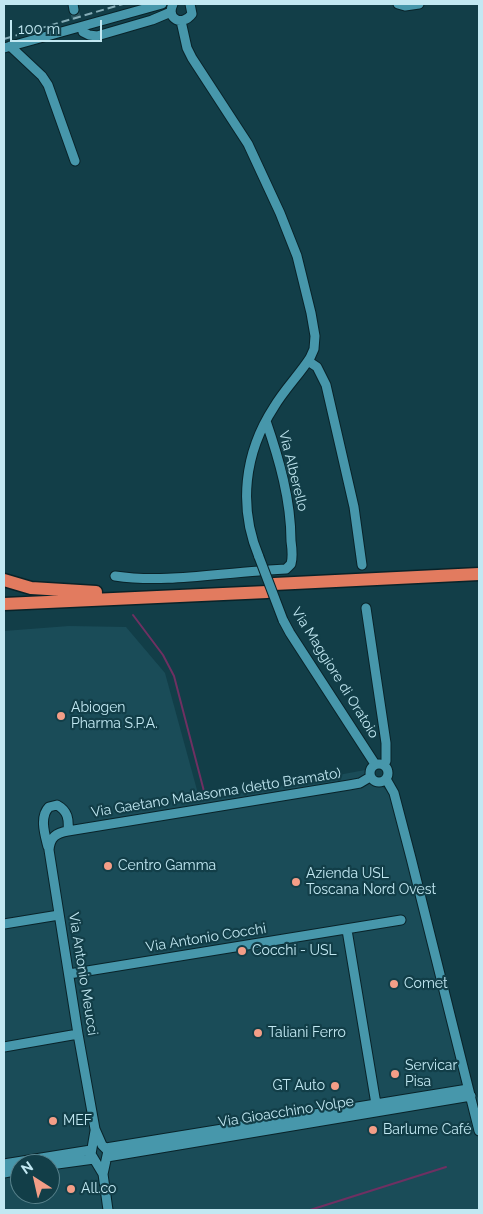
<!DOCTYPE html>
<meta charset="utf-8">
<style>
body{margin:0}
#map{position:relative;width:483px;height:1214px;overflow:hidden;background:#123e48;font-family:Raleway,sans-serif}
canvas{display:block}
.frame{position:absolute;inset:0;border:5px solid #c2e8f2;pointer-events:none}
.north{position:absolute;left:10px;top:1154px;width:50px;height:50px;box-sizing:border-box;background:#123e48;border:1px solid #58828c;border-radius:50%;rotate:325deg;font-size:14px;font-weight:700;line-height:20px;text-align:center;color:#c2e8f2}
.north::after{content:'';display:block;margin:auto;width:18px;height:22px;background:#f49e87;clip-path:polygon(50% 0,100% 100%,50% 72%,0 100%)}
.scale{position:absolute;left:10px;top:20px;width:92px;height:22px;box-sizing:border-box;border:2px solid #c2e8f2;border-top:0;padding-left:6px;font-size:15px;line-height:18px;white-space:nowrap;color:#c2e8f2;-webkit-text-stroke:4px #123e48;paint-order:stroke}
</style>
<div id="map">
<canvas width="483" height="1214"></canvas>
<div class="frame"></div>
<div class="north">N</div>
<div class="scale">100 m</div>
</div>
<script>
const g = document.querySelector('canvas').getContext('2d');
g.lineJoin = 'round';
function fillPath(path, color) {
  g.fillStyle = color;
  g.fill(path, 'evenodd');
}
function stroke(path, color, width, dash) {
  g.strokeStyle = color;
  g.lineWidth = width;
  g.lineCap = dash ? 'butt' : 'round';
  g.setLineDash(dash || []);
  g.stroke(path);
}
function label(font, color, halo, rows, align = 'center') {
  g.font = font + ' Raleway,sans-serif';
  g.lineWidth = 4.5;
  g.setLineDash([]);
  g.textBaseline = 'middle';
  g.strokeStyle = halo;
  g.fillStyle = color;
  for (const [text, x, y, turn = 0] of rows) {
    g.save();
    g.translate(x, y);
    g.rotate((+turn || 0) * Math.PI / 180);
    g.textAlign = isNaN(turn) ? turn : align;
    if (halo) g.strokeText(text, 0, 0);
    g.fillText(text, 0, 0);
    g.restore();
  }
}
const built = new Path2D(`
 M69 626 126 627 165 673 200 801 365 770 386 790 390 796 408 858 463 1076 478 1098 479 1210H4V631ZM20 1164H50V1194H20Z`);
const stream = new Path2D(`
 M133 615 163 655 174 676 206 799
 M310 1210 446 1167`);
const minorTunnel = new Path2D(`
 M74 10 79 27 83 32`);
const minor = new Path2D(`
 M73 4 74 10
 M173 4C166 19 182 27 192 14L190 4
 M398 4 405 6 419 4
 M181 21 187 48 192 58 248 144 280 213 297 256 311 313 315 336 314 349 310 358C299 375 284 390 274 407 244 453 238 507 259 557
 M83 32 89 35 97 36 152 20 171 12
 M10 46 42 76 48 85 75 161
 M4 48 162 4
 M308 361 317 367 326 385 354 507 362 565
 M266 421C279 459 291 500 291 541 292 548 293 557 291 564L286 569 269 570
 M115 576C162 583 212 574 259 571
 M366 608 386 743V761L384 765
 M283 620 290 633 375 764
 M370 773a9 9 0 1 1 18 0a9 9 0 1 1-18 0Z
 M386 779 394 793 411 858 479 1131
 M48 847C45 835 39 817 49 807L57 805C68 811 69 819 68 831
 M4 924 59 915
 M347 930 376 1104
 M69 974 401 920
 M4 1047 78 1034
 M95 1131 91 1154 103 1174
 M106 1148 468 1089
 M107 1157 471 1096
 M4 1164 91 1150
 M50 1165 94 1159
 M4 1173 20 1170
 M108 1210 103 1174 108 1151 102 1145 95 1129 78 1034 49 850C50 837 56 833 68 831L349 785 360 783 370 777`);
const highway = new Path2D(`
 M4 580 31 588 96 592
 M274 584 479 574
 M4 604 267 592`);
const rail = new Path2D(`
 M4 39 123 4`);
const minorBridge = new Path2D(`
 M259 557 283 620`);
const markers = [
 [61,716,5,"#f49e87"],
 [108,866,5,"#f49e87"],
 [296,882,5,"#f49e87"],
 [242,951,5,"#f49e87"],
 [394,984,5,"#f49e87"],
 [258,1033,5,"#f49e87"],
 [395,1074,5,"#f49e87"],
 [335,1086,5,"#f49e87"],
 [53,1121,5,"#f49e87"],
 [373,1130,5,"#f49e87"],
 [71,1189,5,"#f49e87"]
];
const streetNames = [
 ["Via Alberello",293,471,76],
 ["Via Maggiore di Oratoio",335,673,58],
 ["Via Gaetano Malasoma (detto Bramato)",216,793,-9],
 ["Via Antonio Cocchi",206,938,-9],
 ["Via Antonio Meucci",83,974,81],
 ["Via Gioacchino Volpe",286,1112,-9]
];
const poiNames = [
 ["Abiogen",71,708],
 ["Pharma S.P.A.",71,724],
 ["Centro Gamma",118,866],
 ["Azienda USL",306,874],
 ["Toscana Nord Ovest",306,890],
 ["Cocchi - USL",252,951],
 ["Comet",404,984],
 ["Taliani Ferro",268,1033],
 ["Servicar",405,1066],
 ["Pisa",405,1082],
 ["GT Auto",325,1086,"right"],
 ["MEF",63,1121],
 ["Barlume Café",383,1130],
 ["All.co",81,1189]
];
fillPath(built, '#1a4c58');
stroke(stream, '#6f3062', 2);
stroke(minorTunnel, '#2c5862', 9, [9, 4.5]);
stroke(minor, '#092329', 11);
stroke(highway, '#092329', 15);
stroke(minor, '#4797ab', 9);
stroke(highway, '#e27b5f', 12);
stroke(rail, '#84acb6', 2, [8, 4]);
stroke(minorBridge, '#092329', 11, []);
stroke(minorBridge, '#4797ab', 9);
for (const [x, y, r, color] of markers) {
  const dot = new Path2D();
  dot.arc(x, y, r, 0, 2 * Math.PI);
  g.fillStyle = color;
  g.fill(dot);
  stroke(dot, '#123e48', 2);
}
label('14px', '#c2e8f2', '#123e48', streetNames);
label('14px', '#c2e8f2', '#123e48', poiNames, 'left');
</script>
